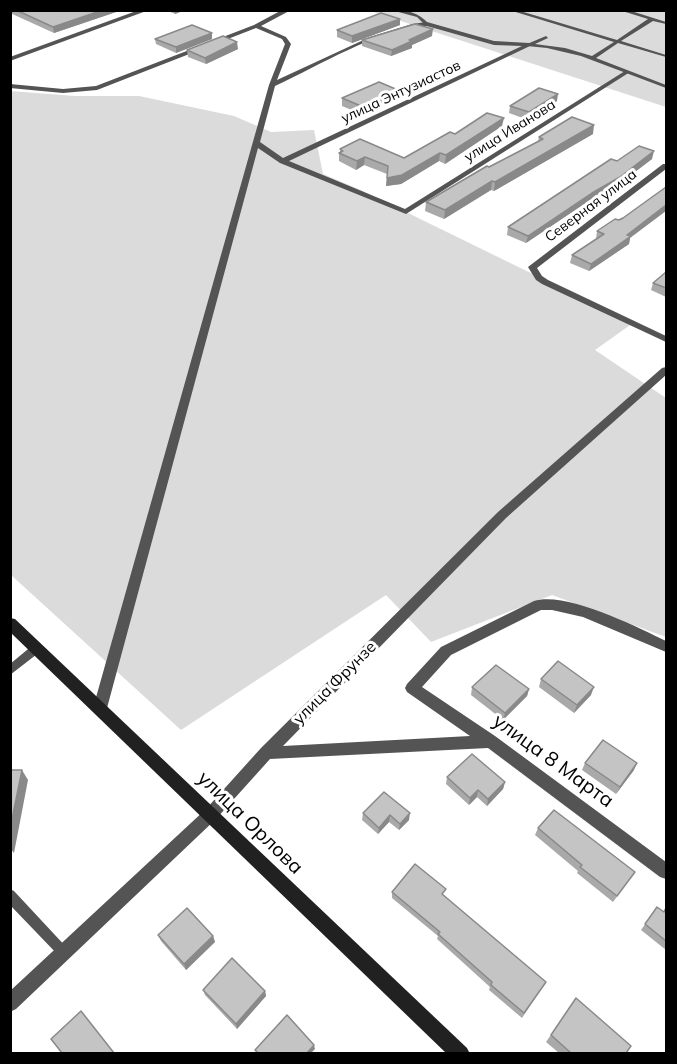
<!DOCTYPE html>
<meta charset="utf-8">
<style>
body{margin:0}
#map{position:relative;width:677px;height:1064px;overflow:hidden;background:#fff;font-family:Mulish,sans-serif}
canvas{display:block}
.frame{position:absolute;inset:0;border:12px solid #000;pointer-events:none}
</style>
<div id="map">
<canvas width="677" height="1064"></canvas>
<div class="frame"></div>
</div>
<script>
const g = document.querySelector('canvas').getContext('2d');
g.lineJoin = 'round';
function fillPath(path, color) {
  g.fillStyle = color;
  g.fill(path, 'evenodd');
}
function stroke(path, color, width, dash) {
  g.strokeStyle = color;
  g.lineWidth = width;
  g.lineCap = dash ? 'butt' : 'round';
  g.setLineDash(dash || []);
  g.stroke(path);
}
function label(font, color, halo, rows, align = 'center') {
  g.font = font + ' Mulish,sans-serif';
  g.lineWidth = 6;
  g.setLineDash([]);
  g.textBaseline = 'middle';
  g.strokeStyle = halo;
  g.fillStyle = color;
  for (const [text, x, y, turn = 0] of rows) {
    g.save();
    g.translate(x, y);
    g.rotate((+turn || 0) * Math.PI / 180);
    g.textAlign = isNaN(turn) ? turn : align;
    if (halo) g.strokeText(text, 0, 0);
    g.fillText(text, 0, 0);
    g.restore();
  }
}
const green = new Path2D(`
 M370 11H666V107Z
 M10 91 75 96H139L234 116 271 132 314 130 323 174 363 191 633 323 595 350 666 398V637L552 595 431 642 386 595 181 730 11 575Z`);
const lane = new Path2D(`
 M391 10C407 10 418 12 429 24L425 25 417 17Z
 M509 10H517L617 40 648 19 619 10H628L666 22V24L653 21 621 41 666 55V57L618 43 596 58 666 85V88L581 56 547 48 527 46V44L546 36 548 38 535 44 565 48 592 56 614 42Z
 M37 644 41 645 42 648 41 651 10 675V664L33 645Z
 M10 889 14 891 68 949 70 953 68 957 64 959 60 957 10 905Z`);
const street = new Path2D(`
 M139 10H149L10 61V57Z
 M282 10H291L261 26 286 37 291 44 277 80 370 37 412 24 427 22 494 41 529 43 532 45 289 161 405 209 625 71 630 72 406 214 280 163 258 148 107 708 105 712 100 714 95 712 93 708 269 85 285 44 282 39 256 28 97 90 63 93 10 88V84L63 89 96 86 254 25ZM427 26 494 45 522 46 283 158 260 142 275 86C323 64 373 31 427 26Z
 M663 164H666V169L537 268 542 276 548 280 666 336V342L542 284 536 280 528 267Z
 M666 367V375L506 518 283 746 470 736 407 692 405 688 407 684 441 647 534 601C566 591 637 627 666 641V652L583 617 552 610H541L451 655 422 687 495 736 666 862V879L660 877 488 748 270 759 216 819 16 1009 10 1012V991L206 809 261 748 498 512 662 368Z`);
const secondary = new Path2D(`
 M10 618 15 619 467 1048 470 1054H447L10 632Z`);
const wall = new Path2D(`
 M10 10H122L54 33 10 13Z
 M166 10H185L175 14Z
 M400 19V25L352 43 337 37V30Z
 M212 33V39L176 53 156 44 155 39Z
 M432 36 412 45V48L391 56 362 46V40Z
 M238 49 206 64 188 57 187 50Z
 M398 97 361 114 342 106V98Z
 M557 101 528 120 509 113 510 106Z
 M502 126 445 164 439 161 401 184 386 186 387 174 364 165 356 170 339 161V153L340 152V149L404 158 455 134Z
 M593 134 494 191 491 190 444 219 425 211 426 202 489 167 538 141 539 137Z
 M652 159 619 184 590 200 526 243 507 235 508 227 617 161Z
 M597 231 630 238 629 244 589 271 570 263 572 255 596 239Z
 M666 272V297L651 290 653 283Z
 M541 679 591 695 574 713 539 687Z
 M472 687 529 689 527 696 503 720 471 695Z
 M585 763 634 770 616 794 582 770Z
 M447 777 505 782 503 789 487 806 477 797 469 805 446 784Z
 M384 792 409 820 399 830 389 822 378 834 362 820 363 813Z
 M538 828 635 872 613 902 577 873 578 871 535 835Z
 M392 892 445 895 444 896 546 982 522 1018 489 990 490 987 437 939 438 936 392 898Z
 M657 907 663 912 666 907V950L641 930Z
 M158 935 213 936 215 942 186 970 161 941Z
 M203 990 265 991 266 996 237 1029 205 995Z
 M576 998 626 1053H559L546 1042Z`);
const shadedWall = new Path2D(`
 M103 10H122L54 33 53 27Z
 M175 10H185L175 14Z
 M400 19V25L352 43V36Z
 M433 29 432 36 412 45V48L391 56 392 50 409 40Z
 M212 33V39L176 53V47Z
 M237 42 238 49 206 64 205 58Z
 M398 90V97L361 114V106Z
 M558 94 557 101 528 120 529 112Z
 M504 118 502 126 445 164 446 155Z
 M594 125 593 134 494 191 495 182Z
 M654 151 652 159 619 184 590 200 526 243 528 236Z
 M440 153 439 161 401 184 386 186 387 178Z
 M365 157 364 165 356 170 357 161Z
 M492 181 491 190 444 219 445 210Z
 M666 205V211L630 238 629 244 589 271 591 264 627 235Z
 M594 687 591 695 574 713 577 705Z
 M529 689 527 696 503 720 505 713Z
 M637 763 634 770 616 794 620 787Z
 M22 770 28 780 14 853 10 848V829Z
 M505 782 503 789 487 806 488 799Z
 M478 790 477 797 469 805 470 798Z
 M410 813 409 820 399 830 400 824Z
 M390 815 389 822 378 834 379 828Z
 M213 936 215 942 186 970 184 964Z
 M265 991 266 996 237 1029 236 1024Z
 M314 1045 315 1049 311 1053H307Z`);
const building = new Path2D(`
 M16 10H103L53 27Z
 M381 13 400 19 352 36 337 30Z
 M415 24 433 29 409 40 412 41 392 50 362 40Z
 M192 25 212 33 176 47 155 39Z
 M223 36 237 42 205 58 187 50Z
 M379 82 398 90 361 106 342 98Z
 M539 88 558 94 529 112 510 106Z
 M487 113 504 118 446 155 440 153 402 175 387 178 388 166 365 157 357 161 339 153 343 151 340 149 360 139 404 158 450 132 455 134Z
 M572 117 594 125 495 182 492 181 445 210 426 202 487 166 489 167 543 139 539 137Z
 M639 146 654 151 620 177 592 193 528 236 508 227 611 159 617 161Z
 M666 187V205L627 235 631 236 591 264 572 255 604 234 597 231 615 219 619 220 623 218Z
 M666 272V288L653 283Z
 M558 661 594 687 577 705 541 679Z
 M496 665 529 689 505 713 472 687Z
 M603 740 637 763 620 787 585 763Z
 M472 754 505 782 488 799 478 790 470 798 447 777Z
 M10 770H22L10 829Z
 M384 792 410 813 400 824 390 815 379 828 363 813Z
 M554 810 635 872 617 896 580 867 582 865 538 828Z
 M415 864 446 889 442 894 546 982 524 1013 491 985 492 982 438 934 440 932 392 892Z
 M657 907 664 912 666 908V941L645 924Z
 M187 908 213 936 184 964 158 935Z
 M232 958 265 991 236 1024 203 990Z
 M576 998 631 1046 626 1053H571L551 1035Z
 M81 1011 114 1053H62L51 1039Z
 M287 1015 314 1045 307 1053H258L255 1050Z`);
const farStreetnames = [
 ["улица Энтузиастов",401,92,-25],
 ["улица Иванова",510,131,-32],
 ["Северная улица",591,206,-37]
];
const streetNames = [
 ["улица Фрунзе",335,683,-45]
];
const nearStreetnames = [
 ["улица 8 Марта",553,761,36],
 ["улица Орлова",250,823,44]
];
fillPath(green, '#dbdbdb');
fillPath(lane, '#545454');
fillPath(street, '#545454');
fillPath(secondary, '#212121');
fillPath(wall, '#a9a9a9');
fillPath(shadedWall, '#898989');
fillPath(building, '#c4c4c4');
stroke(building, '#898989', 1.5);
label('14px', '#000', '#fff', farStreetnames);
label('16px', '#000', '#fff', streetNames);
label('20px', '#000', '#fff', nearStreetnames);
</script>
